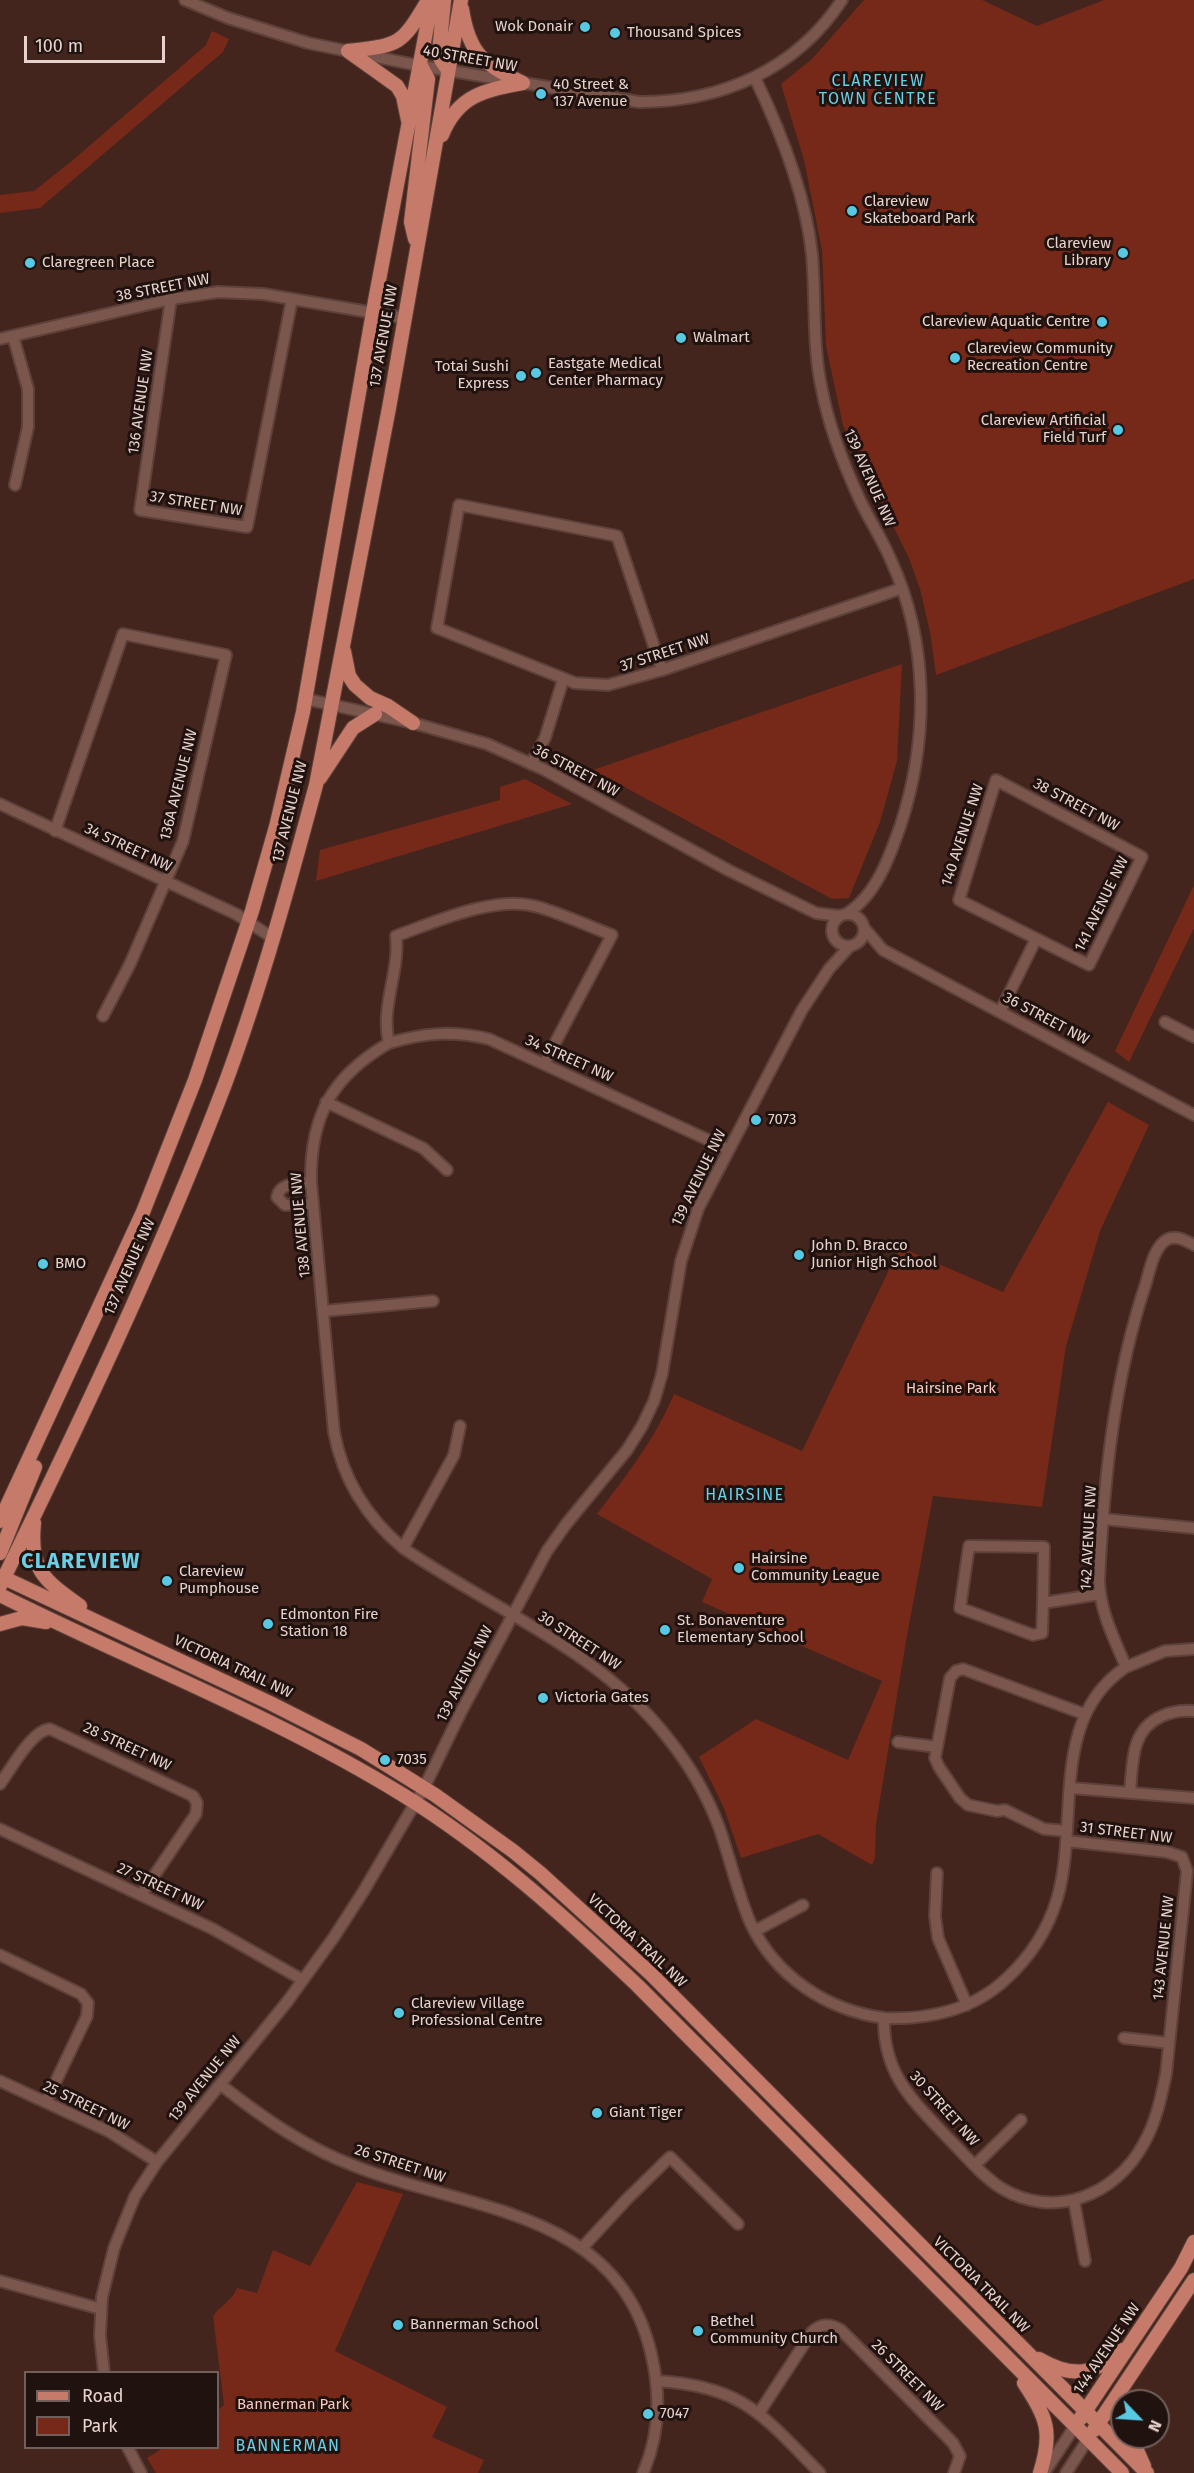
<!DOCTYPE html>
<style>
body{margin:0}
#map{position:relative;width:1194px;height:2473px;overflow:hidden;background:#43251e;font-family:"Fira Sans",sans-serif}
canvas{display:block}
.legend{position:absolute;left:24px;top:2371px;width:195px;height:78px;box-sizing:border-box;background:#20120f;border:2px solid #705f5b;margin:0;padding:8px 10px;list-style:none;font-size:18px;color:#e7d2cd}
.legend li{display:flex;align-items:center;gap:12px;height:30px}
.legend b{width:30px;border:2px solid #705f5b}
.north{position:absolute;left:1110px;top:2389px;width:60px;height:60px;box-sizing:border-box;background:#20120f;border:2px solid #705f5b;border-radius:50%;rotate:115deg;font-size:16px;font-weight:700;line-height:24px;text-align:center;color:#e7d2cd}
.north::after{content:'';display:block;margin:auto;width:21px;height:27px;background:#57c9e2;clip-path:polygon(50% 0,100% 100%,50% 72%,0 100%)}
.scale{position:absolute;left:24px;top:36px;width:141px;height:27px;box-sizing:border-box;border:3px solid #e7d2cd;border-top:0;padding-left:8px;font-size:18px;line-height:21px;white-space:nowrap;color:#e7d2cd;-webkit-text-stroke:4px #20120f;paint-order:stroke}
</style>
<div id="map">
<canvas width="1194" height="2473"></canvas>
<ul class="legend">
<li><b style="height:8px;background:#c67b6a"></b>Road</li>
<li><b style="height:16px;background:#762918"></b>Park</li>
</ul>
<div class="north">N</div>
<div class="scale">100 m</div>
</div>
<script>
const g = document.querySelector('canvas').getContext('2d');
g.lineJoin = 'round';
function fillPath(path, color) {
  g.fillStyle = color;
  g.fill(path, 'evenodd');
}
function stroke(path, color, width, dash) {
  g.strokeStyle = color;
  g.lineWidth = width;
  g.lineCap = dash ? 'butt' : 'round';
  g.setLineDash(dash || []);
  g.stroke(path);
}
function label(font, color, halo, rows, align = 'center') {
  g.font = font + ' "Fira Sans",sans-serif';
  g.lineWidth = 6;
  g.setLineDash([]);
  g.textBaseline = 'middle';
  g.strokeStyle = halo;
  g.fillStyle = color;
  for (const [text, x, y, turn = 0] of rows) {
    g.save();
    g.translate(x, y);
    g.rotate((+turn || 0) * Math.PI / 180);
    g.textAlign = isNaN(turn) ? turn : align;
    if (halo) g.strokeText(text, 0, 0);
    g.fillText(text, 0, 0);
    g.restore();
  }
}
const green = new Path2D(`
 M864 0H982L1037 26 1104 0H1194V579L936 675 930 632 920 589 909 558 843 425 826 346 822 250 804 160 781 84 812 59Z
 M212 31 229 39 223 52 40 208 0 213V195L34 191 73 160 206 45Z
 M902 664 897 761 880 822 849 898 832 899 593 770Z
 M525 779 572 804 316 881 320 850 500 800V787Z
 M1194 885V928L1129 1062 1115 1051Z
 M1108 1102 1149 1125 1100 1231 1066 1346 1042 1507 933 1496 906 1641 876 1824 875 1858 872 1865 818 1834 741 1858 724 1808 699 1757 756 1719 848 1760 882 1681 702 1602 712 1579 597 1514C627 1475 655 1439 674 1394L802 1451 900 1247 1003 1292Z
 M357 2182 403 2194 335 2351 447 2407 432 2437 484 2460 478 2473H156L147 2458 163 2448H218V2410L224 2405 213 2316C220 2306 233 2300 237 2288L257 2293 273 2250 310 2266Z`);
const minor = new Path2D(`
 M185 0 228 18 308 43 421 66 639 102C721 102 796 70 842 0
 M755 78C781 132 806 196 812 255 816 300 812 346 822 390 829 427 843 463 859 498 868 518 881 537 890 558 929 642 929 737 901 824 890 856 876 896 846 914
 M171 299 140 510 247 527 292 299
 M13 336 28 389V427L15 485
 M0 339 171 299 218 292 263 294 404 318
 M662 670 617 536 459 505 437 628 575 683 608 685 662 670 888 593 902 588
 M306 699 413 723 487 744 545 770 728 870 816 913 840 916
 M531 764 545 738 563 680
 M996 780 1142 857 1089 965 959 900Z
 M0 804 236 914 273 938
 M55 831 123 634 226 655 183 841 130 964 103 1016
 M832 930a16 16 0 1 1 32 0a16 16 0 1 1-32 0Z
 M865 929 883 950 1194 1115
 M1000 1012 1036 939
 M1165 1022 1194 1037
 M389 1043C424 1033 454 1030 489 1039L728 1149
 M544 1064 612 935C588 926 563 914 538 907 497 894 435 922 396 936 400 972 380 1007 389 1043 332 1076 310 1116 311 1182L334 1432C343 1480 366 1517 403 1548 492 1609 599 1650 667 1737 688 1763 707 1795 719 1827 730 1858 737 1891 750 1922 775 1976 826 2010 884 2018 883 2074 912 2100 948 2138 965 2155 981 2175 1001 2188 1054 2220 1116 2196 1144 2143 1156 2122 1161 2098 1166 2074L1187 1871 1182 1857 1167 1852 1066 1841
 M326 1102 423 1148 447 1170
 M311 1182C298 1184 280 1182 277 1197L285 1205 313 1204
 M324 1311 433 1301
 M1103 1519 1194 1528
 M403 1548 454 1455 460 1426
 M1043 1603 1042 1633 1033 1635 960 1608 969 1546 1044 1547 1043 1603 1100 1594
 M1126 1667 1165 1651 1194 1649
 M898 1742 937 1747
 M0 1784C11 1769 32 1730 50 1729L193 1796 197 1803 196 1814 141 1895
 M1071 1788 1194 1798
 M1130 1792C1133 1763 1130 1730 1162 1716 1173 1711 1182 1710 1194 1711
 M0 1829 213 1929 303 1980
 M1067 1831 1044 1829 1005 1810 997 1811 968 1805 960 1798 939 1767 935 1758 950 1678 956 1671 963 1669 1084 1714
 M937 1873 935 1916 938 1938 967 2005
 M755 1931 803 1905
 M0 1955 81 1994 88 2003 87 2016 46 2102
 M884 2018C928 2020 973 2010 1006 1979 1030 1957 1048 1929 1057 1899 1080 1821 1048 1719 1126 1667 1114 1638 1100 1612 1099 1580 1104 1479 1114 1379 1146 1283 1150 1269 1154 1246 1168 1239 1177 1235 1186 1241 1194 1245
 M1124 2038 1169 2043
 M0 2081 110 2132 157 2162
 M221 2085C263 2118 306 2148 357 2167 469 2211 617 2209 651 2353 661 2394 660 2434 643 2473
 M975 2165 1021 2120
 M1074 2201 1085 2261
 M582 2248 627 2199 670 2157 738 2224
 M0 2281 101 2309
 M104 2372 100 2336 102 2297 114 2248 135 2196 157 2162 287 2002 334 1937 363 1892 424 1788 461 1712 547 1551 567 1523 627 1450 642 1426 654 1401 662 1374 681 1261 698 1209 802 1010 829 969 849 947
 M657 2381C744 2386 763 2416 820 2473
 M759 2413 812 2332C821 2323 831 2324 841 2330L953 2443 960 2456 954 2473
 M128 2448 141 2473
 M1044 2473 1075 2426
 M1066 2473 1088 2439`);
const major = new Path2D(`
 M444 0 439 53 441 60 448 70
 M462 9C469 55 484 64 523 83
 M348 51 397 86 403 96 408 120
 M348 51C399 45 401 46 427 2
 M442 135C458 95 485 90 523 83
 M415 239 411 222 428 79 421 66
 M344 651 349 676 355 685 370 698 388 706 413 723
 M320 778 353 728 375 714
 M0 1521 143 1212 195 1080 252 911 276 827 303 712 375 301 432 0
 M34 1523C29 1570 44 1580 80 1606
 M0 1553 35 1467
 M0 1576 270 1703 361 1749 435 1795 513 1851 540 1873 651 1974 1147 2473
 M0 1586C80 1422 160 1255 225 1084 261 987 289 885 316 785L389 408 461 0
 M0 1595C134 1662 275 1716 403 1795 489 1848 565 1917 638 1986L1122 2473
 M0 1624 22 1618 46 1622
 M1039 2359C1072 2378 1093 2376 1122 2350
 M1024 2383C1047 2418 1053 2432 1040 2473
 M1080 2419 1181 2268 1194 2242
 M1094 2430 1194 2280
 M1131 2437 1144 2466`);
const markers = [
 [585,27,6,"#57c9e2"],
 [615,33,6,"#57c9e2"],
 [541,94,6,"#57c9e2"],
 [852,211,6,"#57c9e2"],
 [1123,253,6,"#57c9e2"],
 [30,263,6,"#57c9e2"],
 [1102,322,6,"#57c9e2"],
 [681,338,6,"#57c9e2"],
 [955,358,6,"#57c9e2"],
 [536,373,6,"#57c9e2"],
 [521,376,6,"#57c9e2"],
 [1118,430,6,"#57c9e2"],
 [756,1120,6,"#57c9e2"],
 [799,1255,6,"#57c9e2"],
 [43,1264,6,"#57c9e2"],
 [739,1568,6,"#57c9e2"],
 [167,1581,6,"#57c9e2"],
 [268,1624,6,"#57c9e2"],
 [665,1630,6,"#57c9e2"],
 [543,1698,6,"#57c9e2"],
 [385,1760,6,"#57c9e2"],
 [399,2013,6,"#57c9e2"],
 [597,2113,6,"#57c9e2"],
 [398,2325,6,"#57c9e2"],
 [698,2331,6,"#57c9e2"],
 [648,2414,6,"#57c9e2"]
];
const poiNames = [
 ["Wok Donair",573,27,"right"],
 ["Thousand Spices",627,33],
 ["40 Street &",553,85],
 ["137 Avenue",553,102],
 ["Clareview",864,202],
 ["Skateboard Park",864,219],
 ["Clareview",1111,244,"right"],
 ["Library",1111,261,"right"],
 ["Claregreen Place",42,263],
 ["Clareview Aquatic Centre",1090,322,"right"],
 ["Walmart",693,338],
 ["Clareview Community",967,349],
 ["Recreation Centre",967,366],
 ["Eastgate Medical",548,364],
 ["Center Pharmacy",548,381],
 ["Totai Sushi",509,367,"right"],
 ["Express",509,384,"right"],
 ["Clareview Artificial",1106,421,"right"],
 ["Field Turf",1106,438,"right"],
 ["7073",768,1120],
 ["John D. Bracco",811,1246],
 ["Junior High School",811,1263],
 ["BMO",55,1264],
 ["Hairsine",751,1559],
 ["Community League",751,1576],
 ["Clareview",179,1572],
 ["Pumphouse",179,1589],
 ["Edmonton Fire",280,1615],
 ["Station 18",280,1632],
 ["St. Bonaventure",677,1621],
 ["Elementary School",677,1638],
 ["Victoria Gates",555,1698],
 ["7035",397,1760],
 ["Clareview Village",411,2004],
 ["Professional Centre",411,2021],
 ["Giant Tiger",609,2113],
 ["Bethel",710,2322],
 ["Community Church",710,2339],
 ["Bannerman School",410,2325],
 ["7047",660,2414]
];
const streetNames = [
 ["40 STREET NW",470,59,10],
 ["38 STREET NW",163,288,-11],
 ["137 AVENUE NW",384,336,-80],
 ["136 AVENUE NW",141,402,-82],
 ["139 AVENUE NW",869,478,66],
 ["37 STREET NW",196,504,9],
 ["37 STREET NW",665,653,-18],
 ["36 STREET NW",576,771,28],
 ["136A AVENUE NW",179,785,-76],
 ["38 STREET NW",1076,805,28],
 ["137 AVENUE NW",290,812,-76],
 ["140 AVENUE NW",963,835,-72],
 ["34 STREET NW",128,848,25],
 ["141 AVENUE NW",1102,904,-64],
 ["36 STREET NW",1046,1019,28],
 ["34 STREET NW",569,1059,24],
 ["139 AVENUE NW",699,1178,-64],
 ["138 AVENUE NW",301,1225,-95],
 ["137 AVENUE NW",130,1267,-66],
 ["142 AVENUE NW",1089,1538,-87],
 ["30 STREET NW",579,1641,33],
 ["VICTORIA TRAIL NW",233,1667,25],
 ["139 AVENUE NW",465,1674,-63],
 ["28 STREET NW",127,1747,25],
 ["31 STREET NW",1126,1833,7],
 ["27 STREET NW",160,1887,25],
 ["VICTORIA TRAIL NW",637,1941,43],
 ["143 AVENUE NW",1164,1948,-84],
 ["139 AVENUE NW",205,2079,-51],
 ["25 STREET NW",86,2106,26],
 ["30 STREET NW",944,2109,48],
 ["26 STREET NW",400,2164,18],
 ["VICTORIA TRAIL NW",981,2285,45],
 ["144 AVENUE NW",1107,2349,-56],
 ["26 STREET NW",907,2376,45]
];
const parkNames = [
 ["Hairsine Park",951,1389],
 ["Bannerman Park",293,2405]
];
const neighbourhoodNames = [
 ["CLAREVIEW",878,82],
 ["TOWN CENTRE",878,100],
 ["HAIRSINE",745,1496],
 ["BANNERMAN",288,2447]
];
const districtNames = [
 ["CLAREVIEW",81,1562]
];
fillPath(green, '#762918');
stroke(minor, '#5d413a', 14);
stroke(major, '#5d413a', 16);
stroke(minor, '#7b564d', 10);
stroke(major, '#c67b6a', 14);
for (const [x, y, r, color] of markers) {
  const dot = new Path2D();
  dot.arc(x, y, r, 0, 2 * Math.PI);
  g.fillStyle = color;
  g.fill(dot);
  stroke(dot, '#20120f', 2);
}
label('15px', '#e7d2cd', '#20120f', poiNames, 'left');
label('15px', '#e7d2cd', '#20120f', streetNames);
label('15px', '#f9c9bd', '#20120f', parkNames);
g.letterSpacing = '1.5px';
label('16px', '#6ad0e7', '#20120f', neighbourhoodNames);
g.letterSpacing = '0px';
g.letterSpacing = '1.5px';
label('bold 21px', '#6ad0e7', '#20120f', districtNames);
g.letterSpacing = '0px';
</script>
